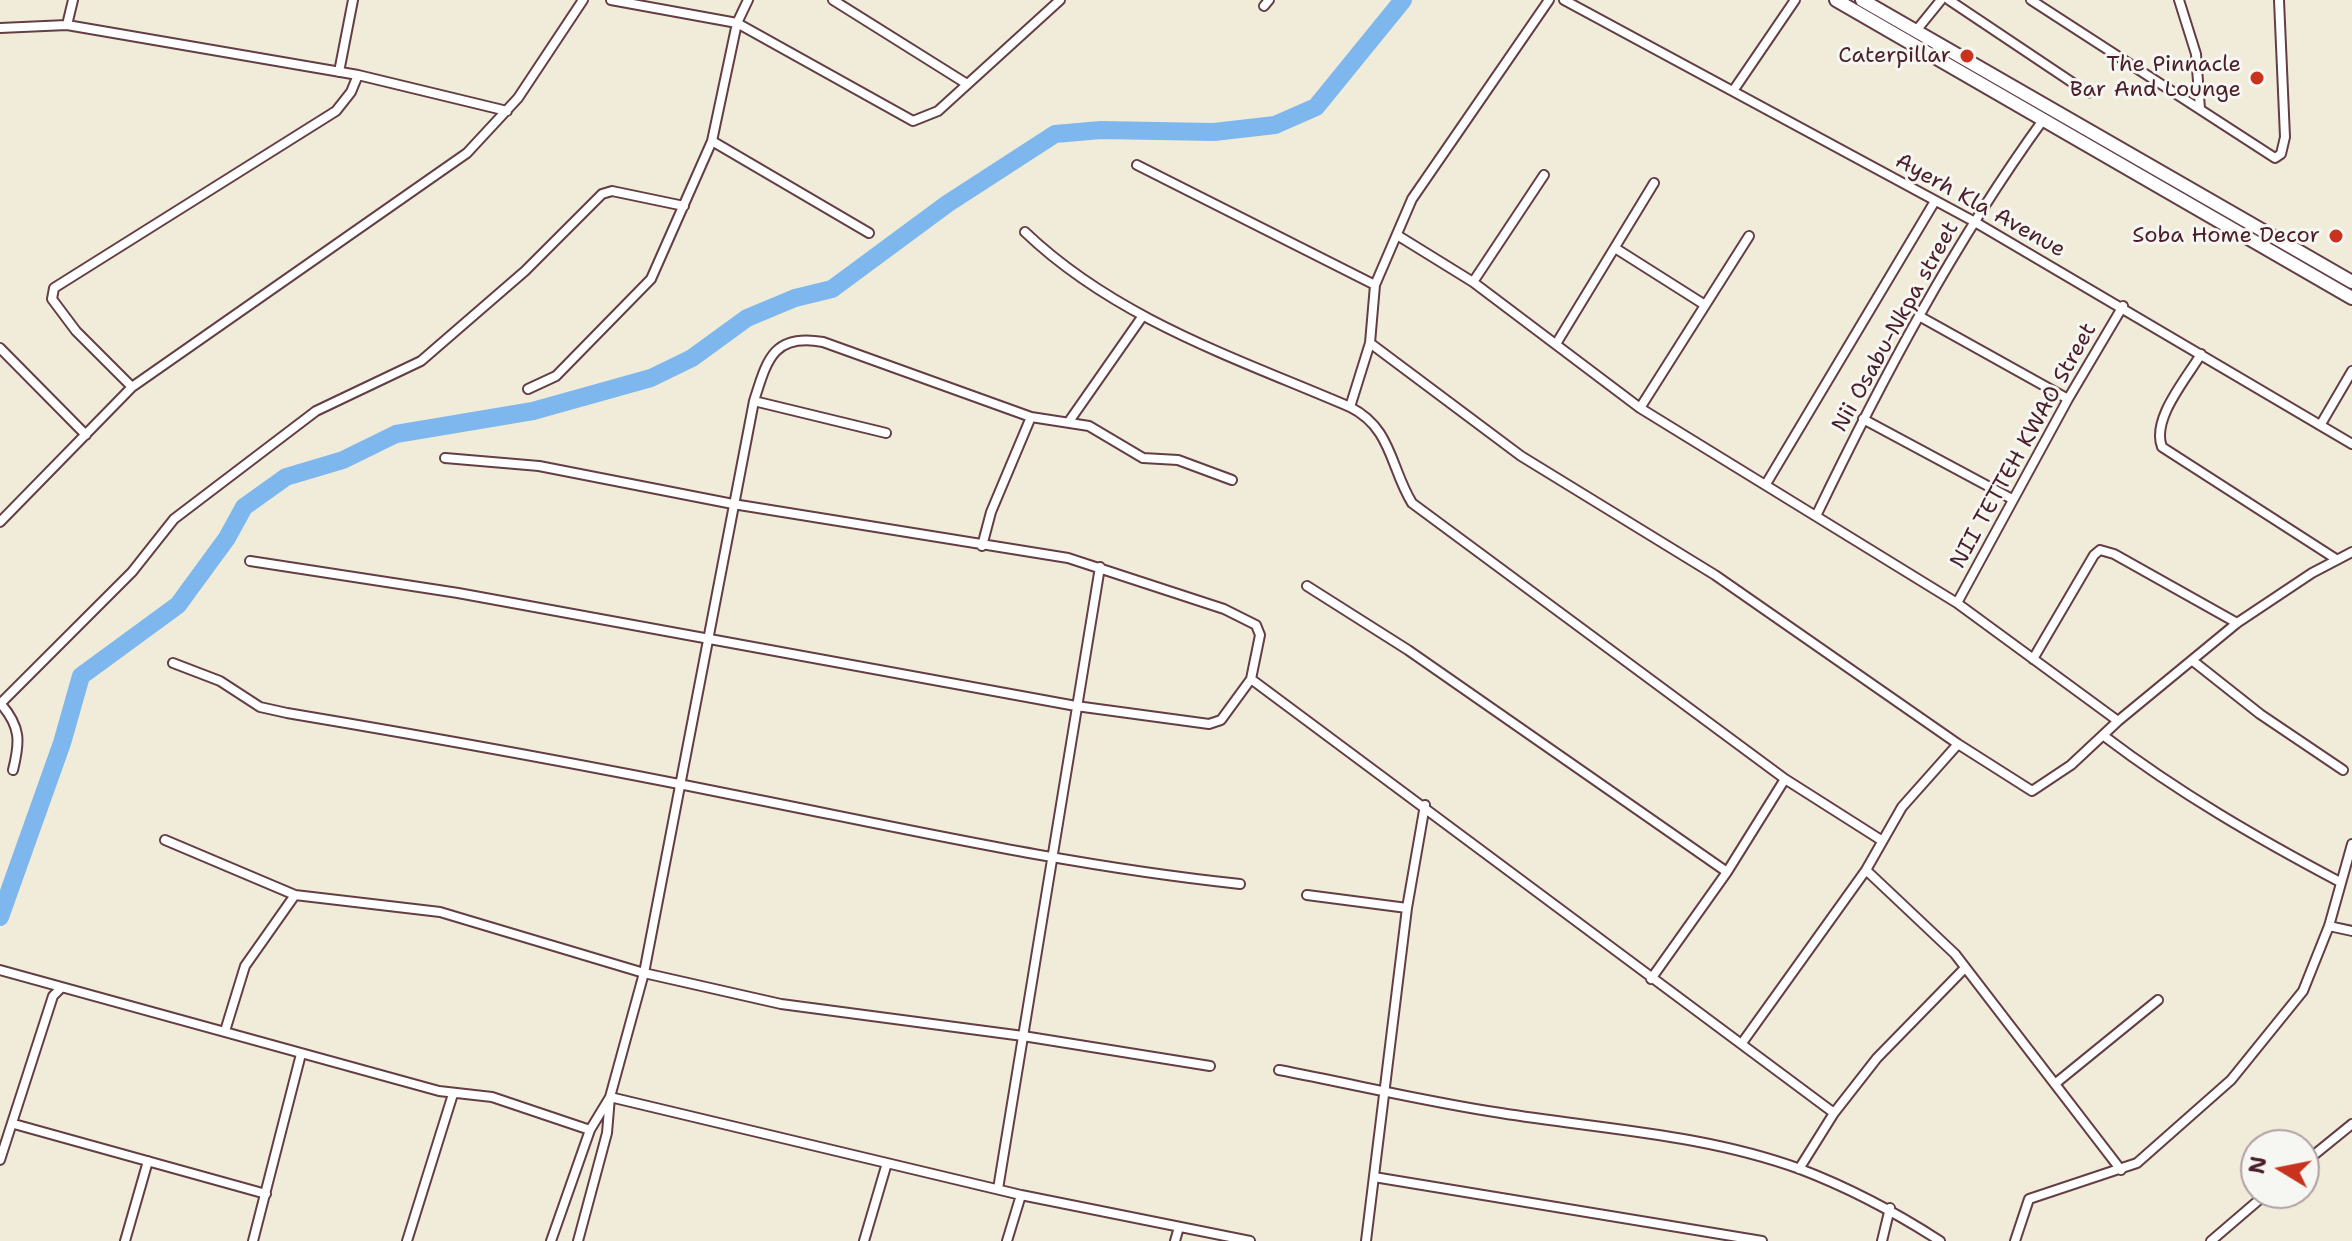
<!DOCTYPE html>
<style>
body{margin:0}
#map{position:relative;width:2352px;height:1241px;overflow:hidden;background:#f0ecd9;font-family:"Shantell Sans",sans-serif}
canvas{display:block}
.north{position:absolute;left:2240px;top:1129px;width:80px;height:80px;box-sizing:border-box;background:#f6f6f2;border:2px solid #b1a0a2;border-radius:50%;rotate:280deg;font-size:22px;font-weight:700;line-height:32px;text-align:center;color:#4a1f2b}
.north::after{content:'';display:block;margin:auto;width:28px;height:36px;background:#c8321e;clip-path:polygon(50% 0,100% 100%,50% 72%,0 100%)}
</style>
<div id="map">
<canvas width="2352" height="1241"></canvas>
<div class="north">N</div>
</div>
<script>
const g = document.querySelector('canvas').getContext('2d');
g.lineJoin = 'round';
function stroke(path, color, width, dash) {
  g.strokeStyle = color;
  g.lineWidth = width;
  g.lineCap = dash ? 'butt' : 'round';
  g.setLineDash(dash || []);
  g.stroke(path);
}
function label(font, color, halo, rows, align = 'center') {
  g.font = font + ' "Shantell Sans",sans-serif';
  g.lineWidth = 6;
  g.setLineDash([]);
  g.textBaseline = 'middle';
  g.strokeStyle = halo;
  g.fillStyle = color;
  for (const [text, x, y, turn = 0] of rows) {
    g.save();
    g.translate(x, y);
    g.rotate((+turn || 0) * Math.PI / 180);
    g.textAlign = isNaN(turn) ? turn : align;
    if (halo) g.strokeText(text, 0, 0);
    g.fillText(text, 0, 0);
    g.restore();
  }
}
const river = new Path2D(`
 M0 917 62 743 81 676 178 605 227 538 244 507 286 477 343 460 396 434 533 411 651 378 692 358 747 318 795 298 832 289 947 204 1055 134 1101 130 1214 132 1275 125 1316 107 1403 0`);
const minor = new Path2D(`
 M611 0 737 23 913 121 938 111 1060 0
 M833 0 967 84
 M1549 0 1412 199 1375 285 1370 343 1350 407C1392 428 1390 467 1412 503L1785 779
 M1564 0 1975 222 2352 444
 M1949 0 2088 93
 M2031 0 2275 158 2281 154 2285 137 2279 0
 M2179 0 2196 54 2200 109
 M1264 6 1269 0
 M67 25 73 0
 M0 28 67 25 358 75 507 111
 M1915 32 1941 0
 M339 72 353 0
 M1733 91 1795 0
 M712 141 869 233
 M1137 165 1375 285
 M1025 232C1116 319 1236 358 1350 407
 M1397 235 1473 282 1640 408 1957 603 2118 721
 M1615 248 1705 305
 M1473 282 1544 175
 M1919 316 2068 399
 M1370 343 1521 456 1715 575 1958 744 2032 791 2071 765 2118 721 2237 623 2312 573 2352 552
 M1556 344 1654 183
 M0 348 86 435
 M2201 354C2187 378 2151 419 2162 447L2336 559
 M132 387 76 331 52 299 54 288 336 111 351 92 358 75
 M528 389 556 376 651 279 712 141 737 23 748 0
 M754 401 886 433
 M1640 408 1749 236
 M1863 419 2012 499
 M1070 420 1142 317
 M2321 424 2352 371
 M1766 484 1935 201
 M1816 516C1882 379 1954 243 2043 120
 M0 522 132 387 467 153 518 98 583 0
 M982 546 991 512 1031 417
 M250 561 458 593 1076 706 1209 724 1221 720 1251 679 1260 635 1256 625 1224 609 1068 558 733 504 539 466 445 458
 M1307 586 1408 650 1727 872
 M1957 603 2068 399 2123 306
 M2033 659 2094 555 2100 550 2114 554 2237 623
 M2193 661 2260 714 2343 770
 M173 663 220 681 260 707 287 713C436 738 586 765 734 795 902 828 1069 866 1240 884
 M1251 679 1834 1113 1799 1169
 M0 704 132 572 174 519 316 411 421 361 525 271 602 194 612 191 684 206
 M1 704C21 727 20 742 13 770
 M2104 736C2179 793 2257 838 2340 882
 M165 840 295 895 440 912 644 973 781 1004 1023 1036 1210 1066
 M1866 870 1955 954 2121 1170
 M1307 895 1407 908
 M2329 926 2352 931
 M0 970 439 1091 492 1097 590 1130
 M1651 979 1727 872 1785 779 1881 840
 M225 1031 245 966 295 895
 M1742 1043 1866 870 1902 807 1958 744
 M1279 1070C1353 1084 1427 1102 1501 1113 1600 1129 1704 1134 1800 1169 1850 1188 1895 1212 1940 1241
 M2056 1083 2158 1000
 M1834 1113 1877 1058 1964 969
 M14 1124 266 1194
 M0 1160 53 996 60 989
 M2304 1163 2352 1124
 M1374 1177 1762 1241
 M998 1189 1100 567
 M125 1241 148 1161
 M253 1241 301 1054
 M407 1241 453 1094
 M551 1241 590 1130 610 1097 644 973 754 401C767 360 773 333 823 342L1031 417 1089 426 1143 458 1178 460 1232 480
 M578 1241 607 1133 610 1097 1021 1195 1250 1241
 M864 1241 887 1163
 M1007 1241 1021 1195
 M1175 1241 1179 1227
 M1366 1241 1407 908 1425 805
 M1882 1241 1890 1208
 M2015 1241 2029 1199 2137 1163 2231 1080 2303 991 2329 926 2352 844
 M2211 1241 2267 1193`);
const secondary = new Path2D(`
 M1836 0 2352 298
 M1862 0 2352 282`);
const markers = [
 [1967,56,8,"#c8321e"],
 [2257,78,8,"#c8321e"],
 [2336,236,8,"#c8321e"]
];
const poiNames = [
 ["Caterpillar",1951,56],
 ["The Pinnacle",2241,65],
 ["Bar And Lounge",2241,90],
 ["Soba Home Decor",2320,236]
];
const streetNames = [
 ["Ayerh Kla Avenue",1980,206,29],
 ["Nii Osabu-Nkpa street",1896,327,-61],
 ["NII TETTEH KWAO Street",2024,446,-61]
];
stroke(river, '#7db7ee', 18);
stroke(minor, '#633e45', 12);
stroke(secondary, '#633e45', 16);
stroke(minor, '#fff', 8);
stroke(secondary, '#fff', 12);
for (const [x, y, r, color] of markers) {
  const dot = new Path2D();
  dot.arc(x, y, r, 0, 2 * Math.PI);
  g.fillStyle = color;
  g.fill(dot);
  stroke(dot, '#f6f6f2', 3);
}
label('22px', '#4a1f2b', '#f6f6f2', poiNames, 'right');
label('22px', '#4a1f2b', '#f6f6f2', streetNames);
</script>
